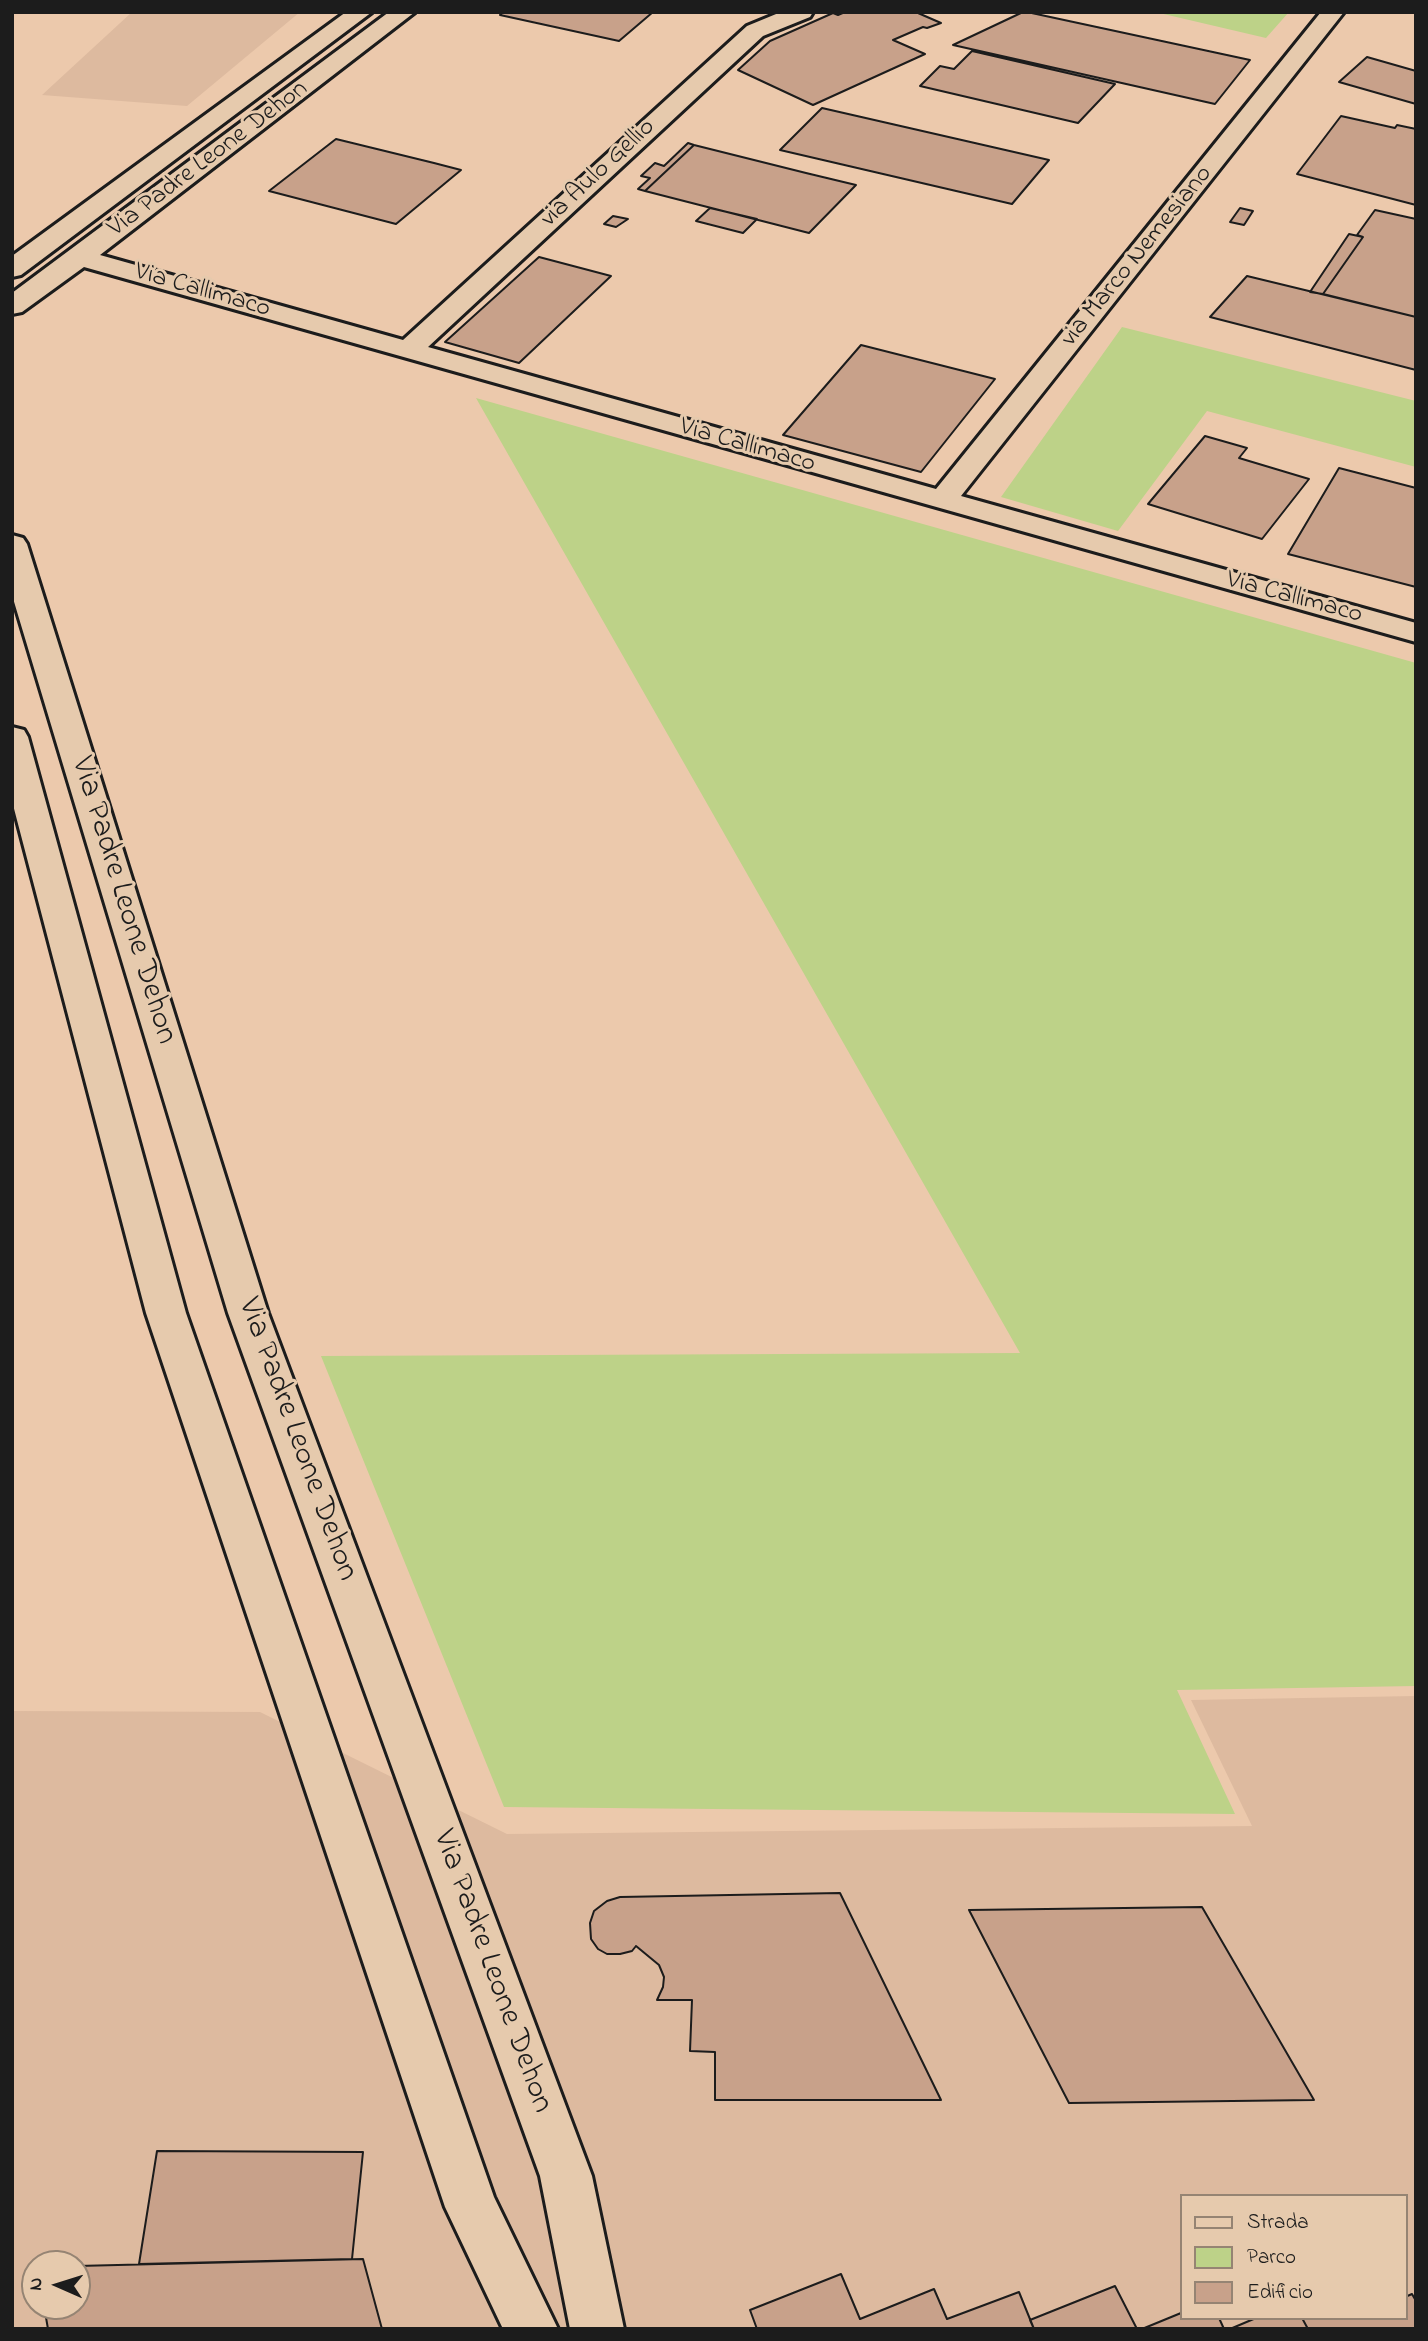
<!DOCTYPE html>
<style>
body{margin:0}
#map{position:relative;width:1428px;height:2341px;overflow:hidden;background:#ecc9ac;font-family:"Indie Flower",sans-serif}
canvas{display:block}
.frame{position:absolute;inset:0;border:14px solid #1c1c1c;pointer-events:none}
.legend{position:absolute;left:1180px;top:2194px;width:228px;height:126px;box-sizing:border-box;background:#e6caad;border:2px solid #958473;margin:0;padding:9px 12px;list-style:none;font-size:21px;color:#1c1c1c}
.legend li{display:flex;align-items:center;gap:14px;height:35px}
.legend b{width:35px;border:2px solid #958473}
.north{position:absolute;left:21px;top:2250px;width:70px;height:70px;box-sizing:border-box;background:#e6caad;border:2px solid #958473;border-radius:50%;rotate:273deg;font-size:19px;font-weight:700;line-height:28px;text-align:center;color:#1c1c1c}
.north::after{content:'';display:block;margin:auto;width:24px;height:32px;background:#1c1c1c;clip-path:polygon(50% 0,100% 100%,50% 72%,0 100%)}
</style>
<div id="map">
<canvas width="1428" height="2341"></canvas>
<div class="frame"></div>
<ul class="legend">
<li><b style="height:9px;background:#e6caad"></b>Strada</li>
<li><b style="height:19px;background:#bdd288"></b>Parco</li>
<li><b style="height:19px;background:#c8a18a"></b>Edificio</li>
</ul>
<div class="north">N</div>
</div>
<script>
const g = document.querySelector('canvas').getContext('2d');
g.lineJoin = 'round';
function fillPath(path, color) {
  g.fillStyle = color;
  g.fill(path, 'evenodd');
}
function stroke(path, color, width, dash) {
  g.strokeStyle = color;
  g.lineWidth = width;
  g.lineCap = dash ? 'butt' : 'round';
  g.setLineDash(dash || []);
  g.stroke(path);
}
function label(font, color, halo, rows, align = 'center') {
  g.font = font + ' "Indie Flower",sans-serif';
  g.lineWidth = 6;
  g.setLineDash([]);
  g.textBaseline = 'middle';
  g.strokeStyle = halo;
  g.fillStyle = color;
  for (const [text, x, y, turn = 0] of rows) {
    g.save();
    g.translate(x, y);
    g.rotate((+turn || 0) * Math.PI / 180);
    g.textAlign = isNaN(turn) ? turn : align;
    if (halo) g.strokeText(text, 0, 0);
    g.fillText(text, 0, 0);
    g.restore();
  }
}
const built = new Path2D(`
 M132 12H300L187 106 42 95Z
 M1416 1696V2329H12V1711L260 1712 507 1834 1252 1826 1191 1700ZM1181 2196H1405V2318H1181ZM35 2264H77V2306H35Z`);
const green = new Path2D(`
 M1155 12H1289L1266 38Z
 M1122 327 1416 401V467L1207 411 1118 531 1001 497Z
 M476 398 1416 663V1686L1177 1690 1235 1814 504 1807 321 1356 1020 1353Z`);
const building = new Path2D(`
 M503 12H653L619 41 500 15Z
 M845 12H926L918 13 941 23 927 28 923 27 893 40 925 54 813 105 738 70 770 41 833 13 838 15Z
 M1023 12H1027L1250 60 1215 104 953 45Z
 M972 51 1115 84 1078 123 920 86 940 66 954 69Z
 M1367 57 1416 71V104L1339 82Z
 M822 108 1049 160 1012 204 780 150Z
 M1341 116 1395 128 1397 125 1416 129V205L1297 174Z
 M336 139 434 163 461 170 396 224 269 191Z
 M688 143 694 145 645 191 638 189 650 178 641 176 655 163 664 166Z
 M694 145 806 173 856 185 809 233 645 191Z
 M710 208 757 219 743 233 696 221Z
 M1240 208 1253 211 1244 225 1230 222Z
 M1375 210 1416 219V317L1323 294 1363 237 1357 235Z
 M613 216 628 219 616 227 604 224Z
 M1349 234 1363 237 1323 294 1310 292Z
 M539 257 611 276 519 363 445 342Z
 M1247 276 1416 317V370L1210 317Z
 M861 345 995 379 921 472 783 435Z
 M1205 436 1247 448 1239 458 1309 479 1262 539 1148 504Z
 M1339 468 1416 488V587L1288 554Z
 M840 1893 941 2100H715V2052L690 2051 692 2000H657L663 1987 664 1977 659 1965 636 1946 632 1951 620 1954H607L598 1949 591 1939 590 1923 594 1911 607 1901 620 1897Z
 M1202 1907 1314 2100 1069 2103 969 1910Z
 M157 2151 363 2152 352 2259 139 2264Z
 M363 2259 382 2329H48L44 2306H77V2266Z
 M841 2274 860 2319 934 2289 947 2319 1019 2292 1034 2329H757L750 2310Z
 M1115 2286 1137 2329H1034L1030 2320Z
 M1412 2294 1416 2301V2329H1308L1302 2318H1405V2297Z
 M1181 2313V2318H1219L1224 2329H1142Z
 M1256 2318H1302L1308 2329H1230Z`);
const street = new Path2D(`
 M346 12H372L21 275 12 277V256Z
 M389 12H415L100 255 403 340 747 26 781 12H813L810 17 763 36 428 347 936 489 1321 12H1344L961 496 1416 623V642L84 267 22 312 12 314V293Z
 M12 535 23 538 27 544 268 1313 592 2176 624 2329H570L540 2176 228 1313 12 595Z
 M12 727 24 730 28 737 186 1313 494 2197 558 2329H503L445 2207 146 1313 12 801Z`);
const farStreetnames = [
 ["Via Padre Leone Dehon",209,160,-37],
 ["via Aulo Gellio",599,174,-43],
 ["via Marco Nemesiano",1138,257,-51],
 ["Via Callimaco",202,292,16],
 ["Via Callimaco",747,447,16],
 ["Via Callimaco",1294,599,15]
];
const streetNames = [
 ["Via Padre Leone Dehon",122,901,73],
 ["Via Padre Leone Dehon",296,1440,70],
 ["Via Padre Leone Dehon",491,1972,70]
];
fillPath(built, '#ddba9f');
fillPath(green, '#bdd288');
fillPath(building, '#c8a18a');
stroke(building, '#1c1c1c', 2);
stroke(street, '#1c1c1c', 6);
fillPath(street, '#e6caad');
label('26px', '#1c1c1c', '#e6caad', farStreetnames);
label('32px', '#1c1c1c', '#e6caad', streetNames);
</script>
